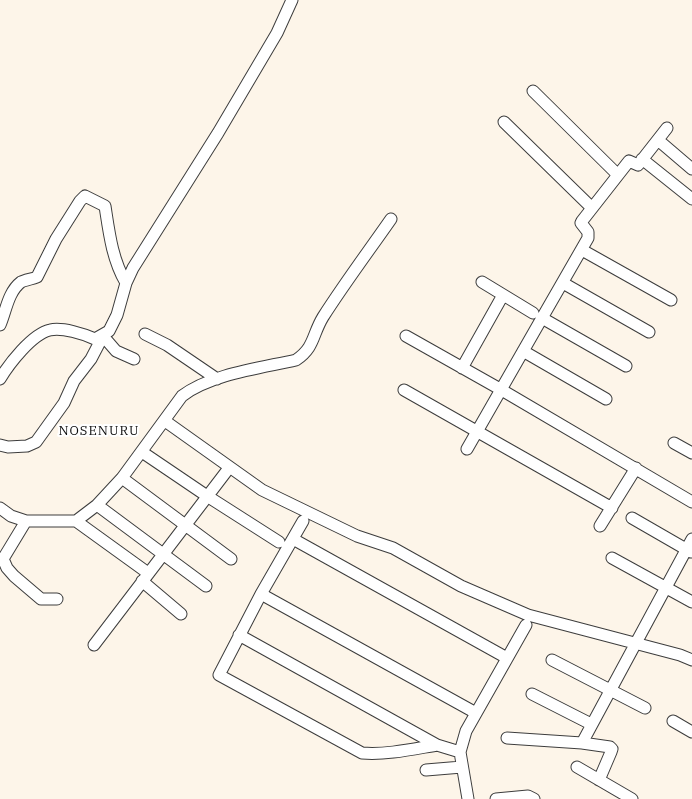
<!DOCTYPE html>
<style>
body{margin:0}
canvas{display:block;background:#fdf5e9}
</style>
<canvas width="692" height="799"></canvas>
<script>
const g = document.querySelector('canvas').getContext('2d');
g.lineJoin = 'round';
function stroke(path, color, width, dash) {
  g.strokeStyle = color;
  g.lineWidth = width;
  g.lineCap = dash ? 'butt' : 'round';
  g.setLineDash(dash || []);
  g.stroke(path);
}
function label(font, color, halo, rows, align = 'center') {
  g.font = font + ' "IBM Plex Serif",serif';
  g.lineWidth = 4;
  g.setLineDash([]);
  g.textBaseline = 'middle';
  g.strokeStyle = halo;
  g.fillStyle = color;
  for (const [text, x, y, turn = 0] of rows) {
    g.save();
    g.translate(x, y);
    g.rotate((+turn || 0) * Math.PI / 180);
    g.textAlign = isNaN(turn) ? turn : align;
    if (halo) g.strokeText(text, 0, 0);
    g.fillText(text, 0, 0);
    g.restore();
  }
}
const minor = new Path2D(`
 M533 91 618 175
 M504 122 592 208
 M658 140 692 169
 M642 159 692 199
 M582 250 671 300
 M482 282 533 313
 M563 283 649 332
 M542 318 588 238V232L581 223 582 221 629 161 638 165 667 128
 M0 325C6 311 8 292 21 282 25 280 32 279 37 277L56 239 80 201 85 196 105 206C109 232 112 259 126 283
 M145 334 167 345 217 379
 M406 336 500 389 692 502
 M523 351 606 399
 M462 368 503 295
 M0 379C9 364 32 334 50 330 62 327 84 334 95 339L109 331 117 315 126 283 133 268 218 133 277 33 292 0
 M404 390 612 508
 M165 421 262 490 357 536 393 548 461 586 528 615 680 655 692 660
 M674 443 692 453
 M0 445 8 447 27 446 36 442 64 403 74 381 91 359 103 336 116 351 134 359
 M467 449 542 318 626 366
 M142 452 207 496 279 542
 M122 478 231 559
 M97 505 206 586
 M0 508 11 516 26 521H76L97 505 122 478 182 396C211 374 261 368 296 360 315 347 312 335 323 317 344 284 368 252 391 219
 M632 518 691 552
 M26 521 3 559 7 568 14 576 41 599H57
 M76 521 148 573
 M303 521 261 594 219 675 362 753C387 755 413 749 437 745
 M600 526 636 468
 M293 539 507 658
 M612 558 692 602
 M142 581 181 614
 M261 594 476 713
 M239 635 437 745 460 752
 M94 645 229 468
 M552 660 645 708
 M532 694 591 724
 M673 721 692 732
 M507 738 582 743 610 747 612 749 611 752 599 780
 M582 743 692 539
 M577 767 632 799
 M426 770 462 767
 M468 799 460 752 466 731 526 625
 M496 799 528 796 534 799`);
const quarterNames = [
 ["NOSENURU",99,431]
];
stroke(minor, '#3d3d3d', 13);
stroke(minor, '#fff', 11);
g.letterSpacing = '1px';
label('13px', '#0a0a0a', '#fff', quarterNames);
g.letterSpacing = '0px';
</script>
